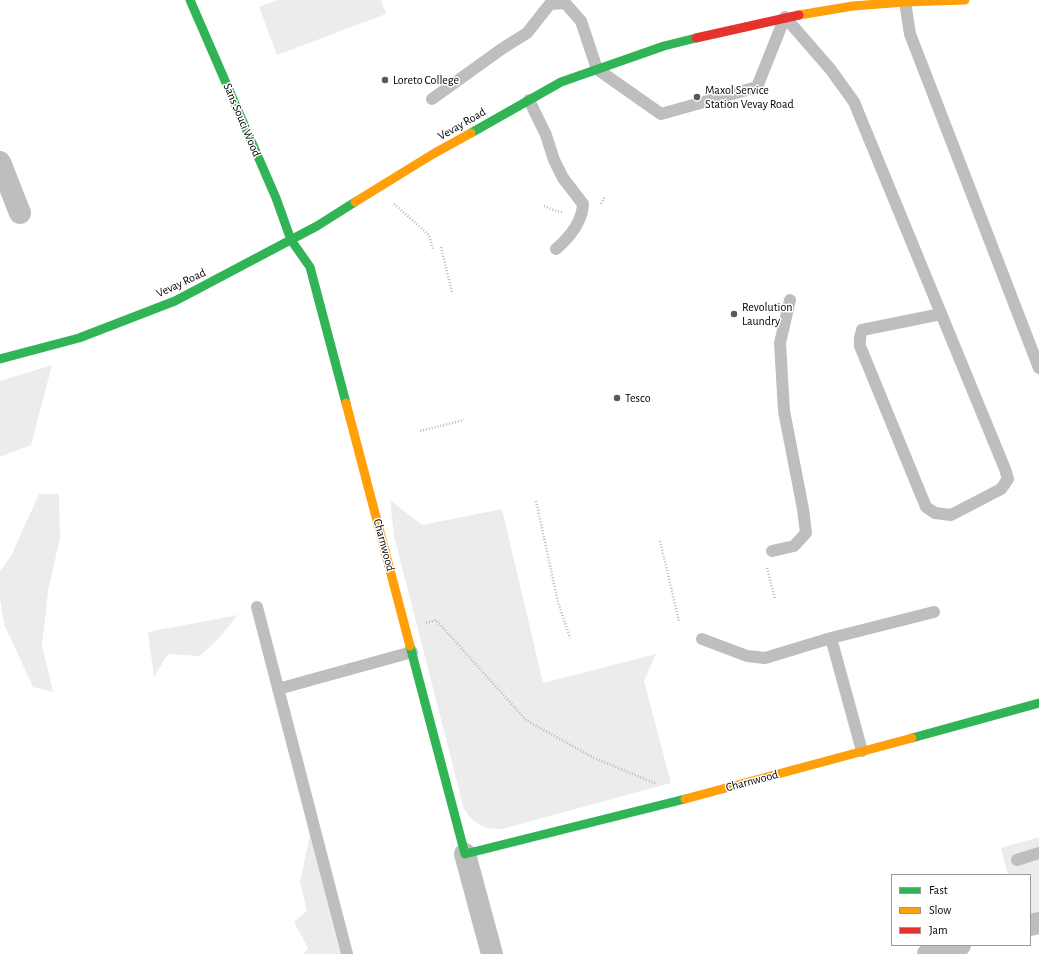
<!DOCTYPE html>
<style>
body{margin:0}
#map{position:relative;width:1039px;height:954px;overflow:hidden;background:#fff;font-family:"Alegreya Sans",sans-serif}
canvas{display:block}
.legend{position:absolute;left:891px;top:874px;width:140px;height:72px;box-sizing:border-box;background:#fff;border:1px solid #999;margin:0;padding:5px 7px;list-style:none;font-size:12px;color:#000}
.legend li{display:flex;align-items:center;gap:8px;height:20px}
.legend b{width:20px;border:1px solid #999}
</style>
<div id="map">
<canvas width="1039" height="954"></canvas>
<ul class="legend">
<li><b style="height:5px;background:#30b455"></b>Fast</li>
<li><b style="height:5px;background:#ff9f0a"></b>Slow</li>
<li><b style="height:5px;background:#e5322d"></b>Jam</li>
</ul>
</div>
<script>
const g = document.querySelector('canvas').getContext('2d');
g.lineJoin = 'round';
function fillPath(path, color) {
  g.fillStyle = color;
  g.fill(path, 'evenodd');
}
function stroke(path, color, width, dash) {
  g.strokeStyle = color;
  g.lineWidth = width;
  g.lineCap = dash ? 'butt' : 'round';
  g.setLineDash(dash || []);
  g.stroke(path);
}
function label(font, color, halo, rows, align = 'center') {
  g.font = font + ' "Alegreya Sans",sans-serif';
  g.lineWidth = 3;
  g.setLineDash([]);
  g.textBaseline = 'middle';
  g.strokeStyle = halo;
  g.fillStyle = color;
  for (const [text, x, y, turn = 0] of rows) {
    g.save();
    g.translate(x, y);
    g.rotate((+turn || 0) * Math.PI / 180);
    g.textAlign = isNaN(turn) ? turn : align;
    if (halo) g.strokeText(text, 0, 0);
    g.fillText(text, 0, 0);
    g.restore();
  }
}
const green = new Path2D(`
 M277 0H381L386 14 277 55 259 7Z
 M52 365 31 445 0 457V381Z
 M39 494H59L60 538 48 591 42 645 53 692 33 687 4 624 0 599V571L11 556Z
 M390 500 422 525 502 509 543 683 656 654 644 681 671 783 502 829C482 829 475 825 464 809L394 536Z
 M238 615 219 638 200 656 168 654 154 677 148 632Z
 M310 835 340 954H303L308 948 294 922 307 911 300 882Z
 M1039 837V913L1030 915V875H1008L1001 848Z`);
const path = new Path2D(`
 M394 204 429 235 433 249
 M601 204 605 196
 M544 206 556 211 564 212
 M441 247 452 292
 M420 431 464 420
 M536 501 558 602 570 638
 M660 541 679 621
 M767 568 775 599
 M426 623 436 620 526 720 594 758 657 784`);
const lane = new Path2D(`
 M905 2 910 34 1039 368
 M432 99 503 48 527 33 550 4 565 3 581 21 597 69 661 114 757 87 785 17 831 70 854 102 1005 469 1008 479 1001 489 951 515 935 513 926 507 860 346V338L862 330 941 314
 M529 100 546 135 554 160 563 178 583 204C582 223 570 237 556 249
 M772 551 794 546 806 533 803 509 784 411 780 343 790 300
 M257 607 347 954
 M831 638 862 751
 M702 639 747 656 765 658 831 638 934 612
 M278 689 412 652
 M1017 860 1039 853`);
const street = new Path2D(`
 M0 162 20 213
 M465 854 492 954
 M1030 925 1039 923
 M928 954 960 945`);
const fast = new Path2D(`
 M190 0 276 198 291 240 310 267 346 403
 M471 133 561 82 664 46 696 38
 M0 359 79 338 175 301 317 226 355 202
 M410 646 465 854 685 799
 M912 738 1039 703`);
const slow = new Path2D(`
 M799 15 853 6 905 2 965 0
 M355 202 433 154 471 133
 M346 403 410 646
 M685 799 912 738`);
const jam = new Path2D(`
 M696 38 799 15`);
const markers = [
 [385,80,4,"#595959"],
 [697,97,4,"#595959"],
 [734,314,4,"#595959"],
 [617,398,4,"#595959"]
];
const poiNames = [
 ["Loreto College",393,80],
 ["Maxol Service",705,90],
 ["Station Vevay Road",705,104],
 ["Revolution",742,307],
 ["Laundry",742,321],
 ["Tesco",625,398]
];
const streetNames = [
 ["Sans Souci Wood",242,120,67],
 ["Vevay Road",462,124,-30],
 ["Vevay Road",181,283,-25],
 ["Charnwood",384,545,75],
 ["Charnwood",752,781,-15]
];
fillPath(green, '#ececec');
stroke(path, '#b9b9b9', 2.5, [1, 2]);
stroke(lane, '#bebebe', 12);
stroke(street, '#bebebe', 22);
stroke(fast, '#30b455', 9);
stroke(slow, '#ff9f0a', 9);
stroke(jam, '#e5322d', 9);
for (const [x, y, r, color] of markers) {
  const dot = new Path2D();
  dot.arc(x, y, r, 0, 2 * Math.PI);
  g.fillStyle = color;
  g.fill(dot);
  stroke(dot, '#fff', 1.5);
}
label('12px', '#000', '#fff', poiNames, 'left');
label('12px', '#000', '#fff', streetNames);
</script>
